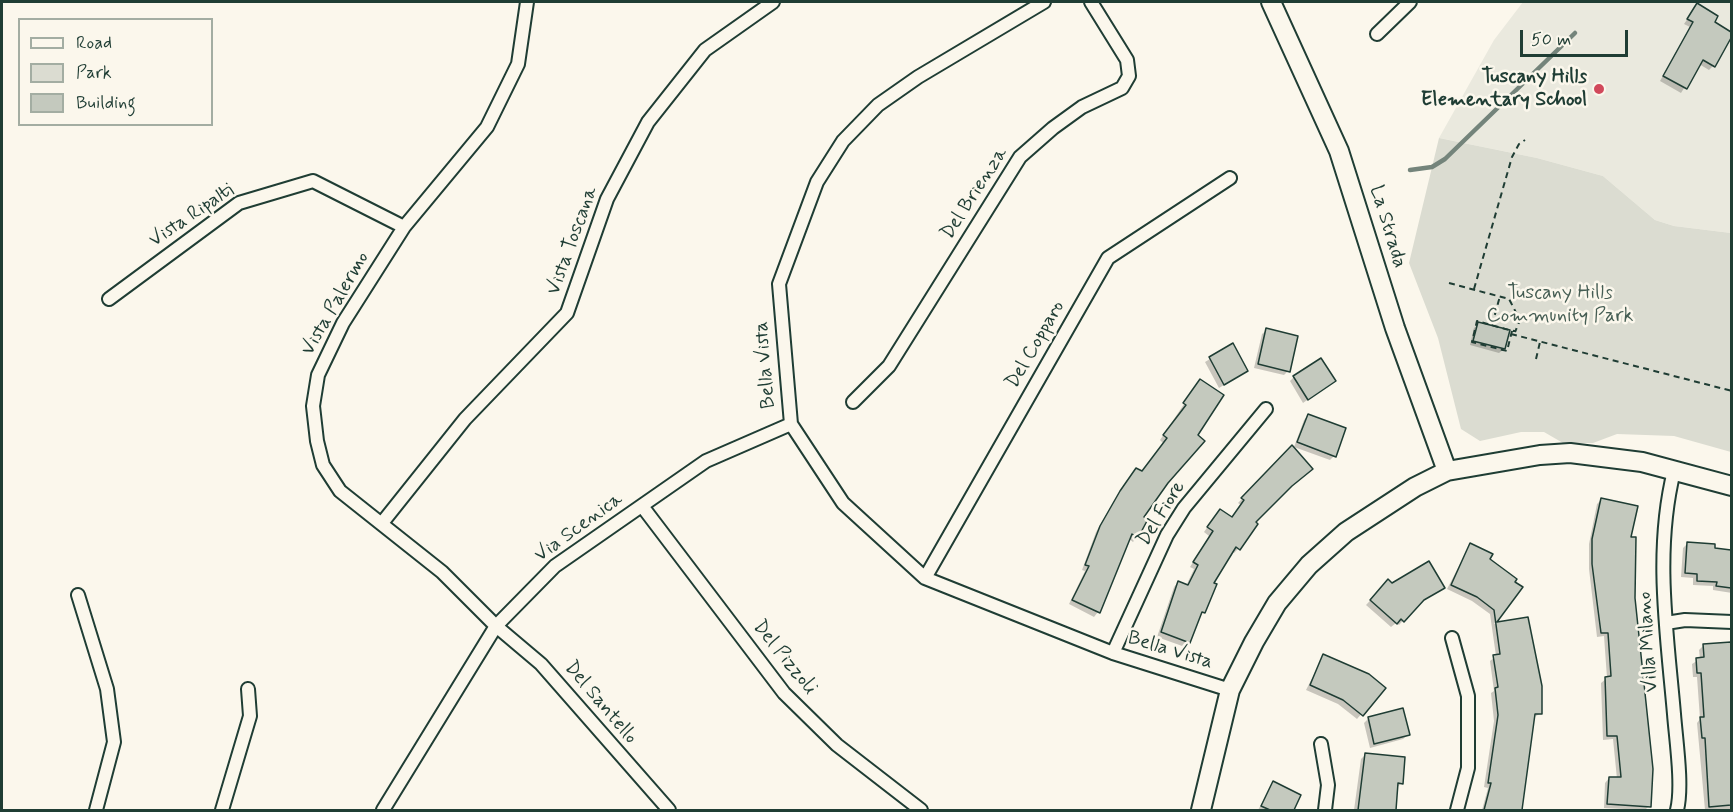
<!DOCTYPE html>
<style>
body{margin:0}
#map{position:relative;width:1733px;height:812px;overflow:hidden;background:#fbf7ec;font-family:Mynerve,sans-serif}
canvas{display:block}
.frame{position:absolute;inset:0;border:3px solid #1f3d34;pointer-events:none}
.legend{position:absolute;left:18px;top:18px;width:195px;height:108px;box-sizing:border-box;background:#fbf7ec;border:2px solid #a3ada2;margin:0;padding:8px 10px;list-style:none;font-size:18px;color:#1f3d34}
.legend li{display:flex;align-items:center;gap:12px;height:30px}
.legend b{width:30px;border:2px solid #a3ada2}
.scale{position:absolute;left:1520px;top:30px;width:108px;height:27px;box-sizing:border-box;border:3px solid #1f3d34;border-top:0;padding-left:8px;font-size:18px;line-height:21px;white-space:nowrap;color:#1f3d34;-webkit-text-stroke:4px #fbf7ec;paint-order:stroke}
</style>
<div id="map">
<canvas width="1733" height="812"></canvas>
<div class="frame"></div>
<ul class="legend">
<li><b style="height:8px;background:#fbf7ec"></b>Road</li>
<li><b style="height:16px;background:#dbdcd1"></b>Park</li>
<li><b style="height:16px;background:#c4c9be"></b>Building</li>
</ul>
<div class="scale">50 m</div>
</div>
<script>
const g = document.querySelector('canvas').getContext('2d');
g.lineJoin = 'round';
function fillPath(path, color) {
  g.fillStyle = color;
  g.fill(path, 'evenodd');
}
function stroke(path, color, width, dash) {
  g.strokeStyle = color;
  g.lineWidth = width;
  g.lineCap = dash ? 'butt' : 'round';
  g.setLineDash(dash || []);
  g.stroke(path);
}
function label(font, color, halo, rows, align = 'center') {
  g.font = font + ' Mynerve,sans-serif';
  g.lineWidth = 5;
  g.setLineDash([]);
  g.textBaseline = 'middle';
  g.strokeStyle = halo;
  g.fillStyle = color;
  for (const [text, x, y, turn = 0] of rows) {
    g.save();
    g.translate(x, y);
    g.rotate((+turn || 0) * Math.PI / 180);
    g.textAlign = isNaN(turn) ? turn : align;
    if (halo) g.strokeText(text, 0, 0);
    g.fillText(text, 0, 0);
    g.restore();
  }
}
const built = new Path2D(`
 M1523 2H1731V233L1674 226 1655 220 1603 176 1537 158 1439 138 1494 40Z`);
const green = new Path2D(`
 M1439 138 1537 158 1603 176 1655 220 1674 226 1731 233V452L1674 436 1617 434 1593 443H1563L1544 432H1521L1480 441 1461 429 1438 338 1409 263Z`);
const shadow = new Path2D(`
 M1697 5 1713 23 1732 35 1713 66 1709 70 1699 64 1681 93 1660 81 1690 27 1684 24Z
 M1479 324 1504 349 1499 353 1470 345 1474 328Z
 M1267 330 1288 371 1284 375 1254 368 1262 334Z
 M1233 345 1247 371 1219 388 1205 362Z
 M1294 377 1334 381 1303 403 1290 381Z
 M1200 380 1166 482 1141 517 1146 520 1137 537 1133 542 1129 539 1098 612 1094 617 1069 604 1085 571 1082 570 1096 532 1116 498 1132 474 1141 473 1163 443 1160 440Z
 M1308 415 1334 456 1330 460 1294 447 1304 420Z
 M1292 447 1286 490 1254 522 1256 524 1238 549 1234 553 1232 551 1212 584 1203 612 1198 617 1189 642 1185 647 1157 637 1174 587 1178 582 1186 586 1194 569 1190 567 1209 536 1204 532 1216 515 1231 519 1241 505 1238 503Z
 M1602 499 1629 539 1649 806 1645 810 1604 808 1605 783 1609 778 1617 779 1613 739 1603 740 1601 683 1607 678 1604 636 1597 637 1589 569V544L1597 504Z
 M1688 543 1732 551V593L1713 590V586L1693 585V578L1681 577 1683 548Z
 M1470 545 1521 588 1494 624 1526 619 1541 713 1533 718 1520 810H1482L1488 788 1484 787 1494 721 1491 693 1494 691 1490 661 1496 656 1490 614 1472 601 1447 589Z
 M1384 586 1443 588 1419 603 1399 625 1396 623 1391 627 1366 605Z
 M1732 644V809L1705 810 1697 723 1700 719 1697 677H1693L1692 664 1700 659 1699 650 1703 646Z
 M1324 655 1384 688 1357 719 1338 704 1306 690Z
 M1402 710 1408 735 1403 739 1370 748 1364 723 1368 719Z
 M1365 755 1402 783 1396 788 1395 810H1354L1361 759Z
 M1273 783 1299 796 1292 810H1258Z`);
const stream = new Path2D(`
 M1410 170 1432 167 1445 159 1575 33`);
const building = new Path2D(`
 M1697 3 1718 16 1715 22 1731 32V38L1715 67 1703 60 1687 89 1663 76 1693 22 1687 19Z
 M1478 322 1510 330 1505 349 1473 341Z
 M1266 328 1298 336 1290 372 1258 364Z
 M1233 343 1248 371 1224 385 1209 357Z
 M1321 358 1336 381 1308 400 1293 376Z
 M1200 379 1224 395 1198 435 1205 441 1168 483 1144 517 1148 519 1138 538 1132 534 1100 613 1072 600 1089 566 1085 565 1100 526 1120 491 1136 468 1142 471 1167 438 1163 435 1186 405 1183 403Z
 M1308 414 1346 428 1336 457 1297 442Z
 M1292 445 1313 469 1292 486 1256 522 1258 524 1240 550 1236 547 1214 583 1217 584 1205 613 1202 612 1190 643 1161 632 1178 581 1188 585 1198 565 1193 562 1213 531 1207 527 1220 509 1232 517 1244 500 1241 498Z
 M1601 498 1638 506 1631 537H1636L1635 598 1653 769 1651 807 1607 804 1609 777H1621L1617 736H1607L1605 677 1611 676 1608 633H1601L1592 564V539Z
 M1687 542 1715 544V548L1731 550V588L1716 586 1717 582 1697 581V574L1685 573Z
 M1470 543 1493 554 1490 559 1517 579 1515 582 1523 587 1497 622 1528 617 1542 686V714H1535L1522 810H1484L1491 783H1488L1498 715 1495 688 1498 687 1493 655 1500 654 1494 610 1477 597 1451 585Z
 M1429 561 1445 588 1424 600 1404 622 1401 619 1397 624 1370 600 1388 579 1392 583Z
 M1731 642V805L1709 807 1705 738H1702L1700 717H1704L1701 673H1697L1696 658 1704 657 1703 644Z
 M1323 654 1369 674 1386 688 1363 716 1343 700 1310 685Z
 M1403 708 1410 735 1374 744 1368 717Z
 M1365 753 1405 757 1403 784 1398 783 1396 810H1358Z
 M1273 781 1301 795 1294 810H1270L1261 806Z`);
const path = new Path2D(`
 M1449 283 1509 299 1520 320 1515 332
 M1474 289 1512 157 1519 144 1525 140
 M1492 325 1500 296
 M1512 331 1507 351 1472 342 1477 321 1509 330C1511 330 1513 331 1515 331
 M1511 334 1732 391
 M1536 359 1540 342`);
const street = new Path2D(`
 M527 2 518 64 487 127 404 227 343 323 318 375 313 406 317 441 323 465 340 491 442 572 496 626 541 664 669 810
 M1044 2 918 77 878 105 843 141 817 182 779 284 791 424 843 503 925 578 1113 653 1230 690
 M1377 34 1410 2
 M109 299 239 203 313 181 404 227
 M853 402 889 366 1020 157 1053 128 1082 107 1122 88 1129 76 1127 60 1091 2
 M1674 471C1654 551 1667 633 1674 714 1676 740 1683 786 1677 810
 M642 506 784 693 837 745 921 810
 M382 523 465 419 567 313 607 199 648 122 705 50 773 2
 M925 578 1108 258 1230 178
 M78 595 107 689 114 742 96 810
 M1666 623 1685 620 1732 622
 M1452 638 1468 696V768L1457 810
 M1113 653 1167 535 1184 508 1266 409
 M1321 744 1328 785 1325 810
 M222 810 250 716 248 689
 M383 810 496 626 555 566 706 461 791 424`);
const secondary = new Path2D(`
 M1271 2 1339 151 1395 328 1447 471
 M1201 810 1230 690 1254 642 1277 603 1309 565 1346 532 1415 487 1447 471 1540 455 1570 453 1642 462 1732 486`);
const markers = [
 [1599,89,6,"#d1495b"]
];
const poiNames = [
 ["Tuscany Hills",1587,78],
 ["Elementary School",1587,101]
];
const streetNames = [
 ["Del Brienza",975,194,-57],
 ["Vista Ripalti",192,216,-34],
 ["La Strada",1387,227,73],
 ["Vista Toscana",573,241,-70],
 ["Vista Palermo",336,304,-60],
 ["Del Copparo",1036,345,-60],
 ["Bella Vista",766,365,-95],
 ["Del Fiore",1162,514,-58],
 ["Via Scenica",579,528,-36],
 ["Villa Milano",1649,642,-94],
 ["Bella Vista",1170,651,17],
 ["Del Pizzoli",784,658,51],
 ["Del Santello",600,703,50]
];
const parkNames = [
 ["Tuscany Hills",1560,294],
 ["Community Park",1560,317]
];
fillPath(built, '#eae9de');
fillPath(green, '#dbdcd1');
fillPath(shadow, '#0003');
stroke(stream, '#74847b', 4.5);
fillPath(building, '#c4c9be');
stroke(building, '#1f3d34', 1.5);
stroke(street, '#1f3d34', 16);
stroke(secondary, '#1f3d34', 22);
stroke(path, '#1f3d34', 2, [6, 4.5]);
stroke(street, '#fbf7ec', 12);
stroke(secondary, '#fbf7ec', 18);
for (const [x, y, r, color] of markers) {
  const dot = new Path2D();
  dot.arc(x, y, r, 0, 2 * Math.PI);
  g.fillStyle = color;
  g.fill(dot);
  stroke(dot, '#fbf7ec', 2);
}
label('bold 20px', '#1f3d34', '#fbf7ec', poiNames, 'right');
label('20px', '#1f3d34', '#fbf7ec', streetNames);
label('20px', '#455d53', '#fbf7ec', parkNames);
</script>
